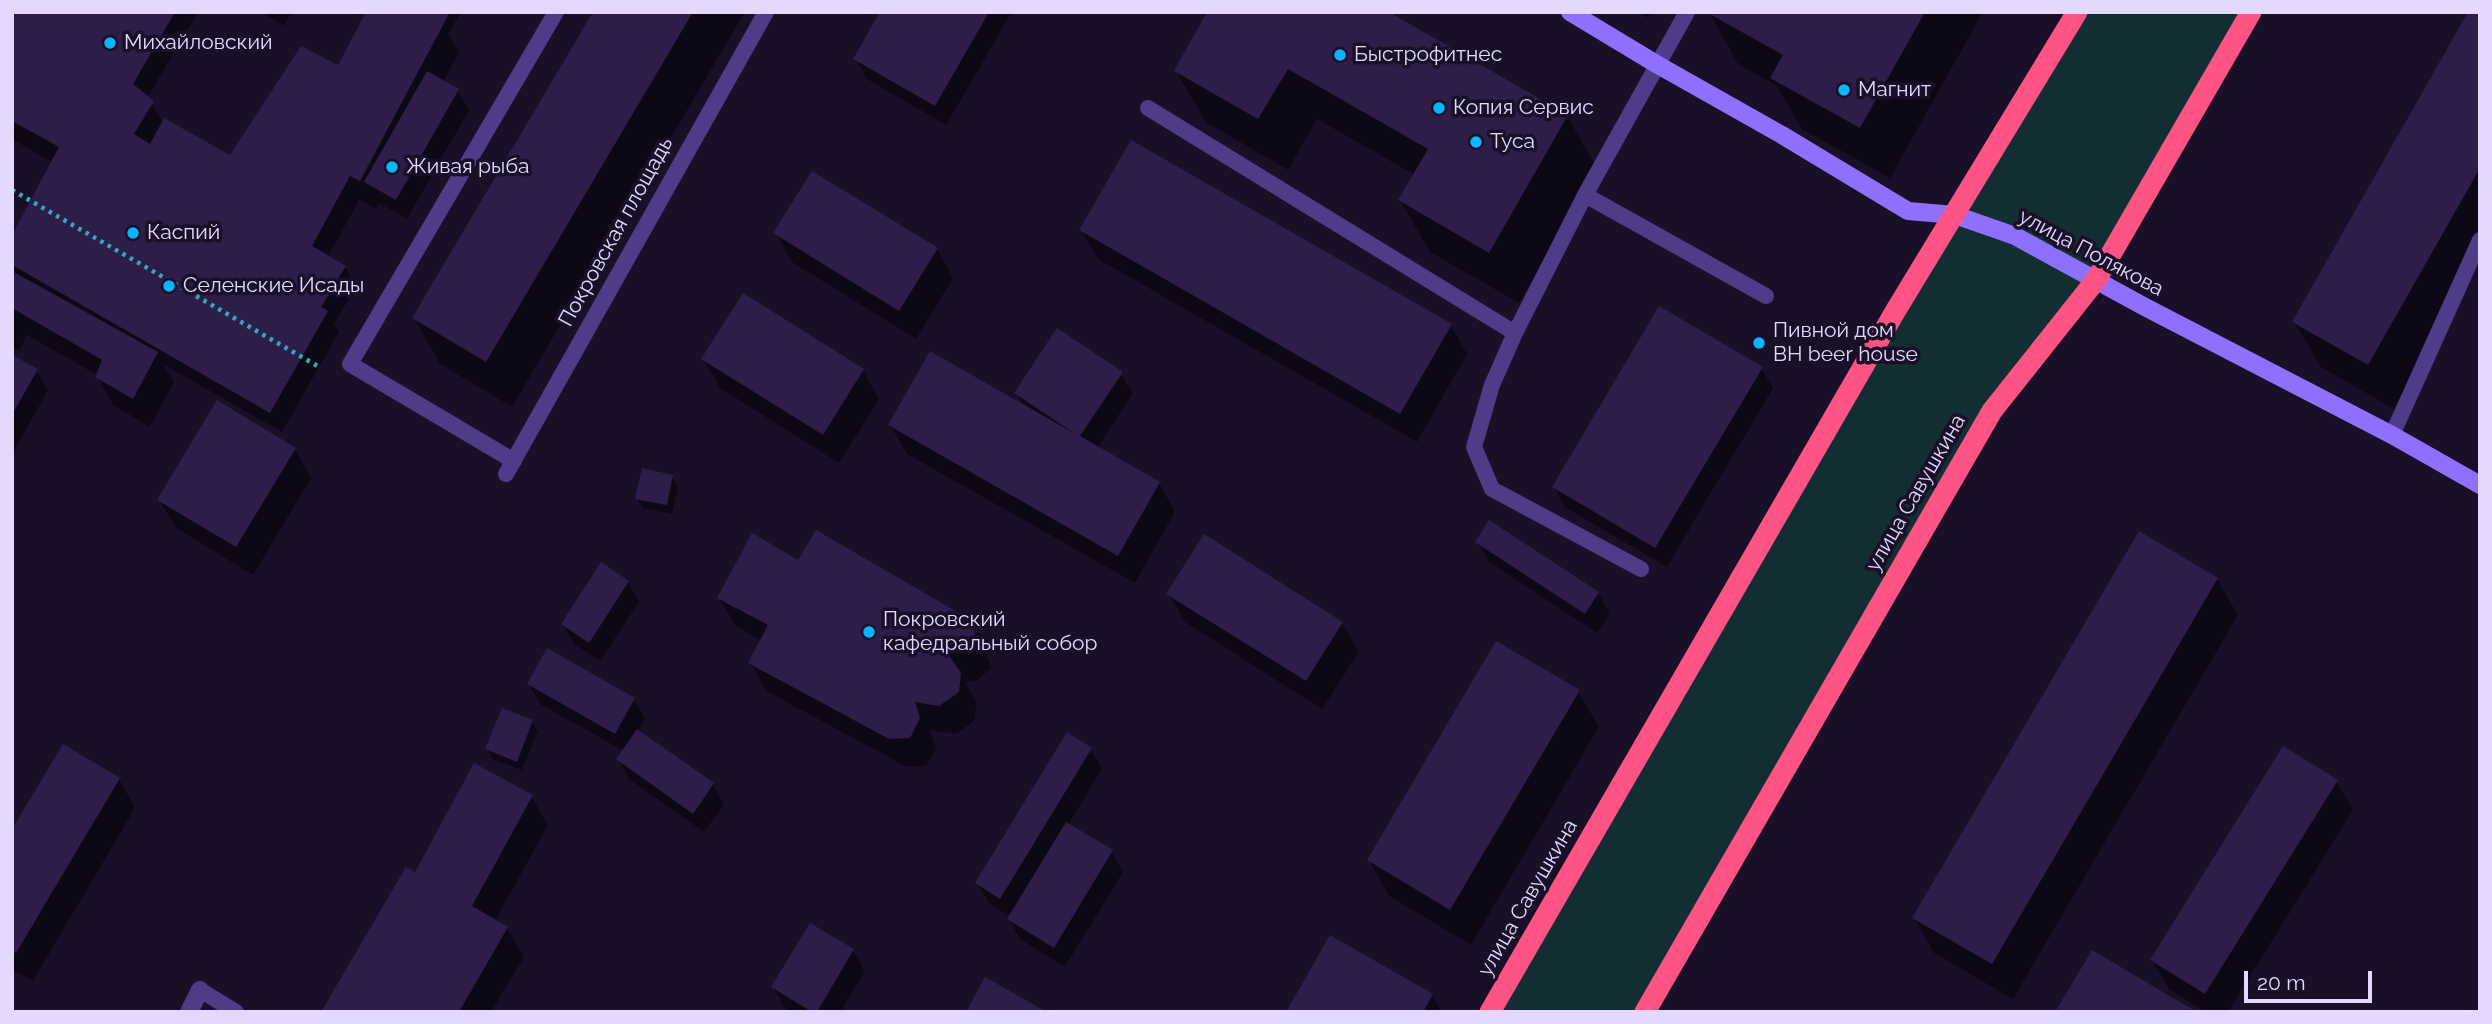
<!DOCTYPE html>
<meta charset="utf-8">
<style>
body{margin:0}
#map{position:relative;width:2492px;height:1024px;overflow:hidden;background:#191028;font-family:Raleway,sans-serif}
canvas{display:block}
.frame{position:absolute;inset:0;border:14px solid #e4d8ff;pointer-events:none}
.scale{position:absolute;left:2244px;top:971px;width:128px;height:32px;box-sizing:border-box;border:4px solid #e4d8ff;border-top:0;padding-left:9px;font-size:21px;line-height:24px;white-space:nowrap;color:#e4d8ff;-webkit-text-stroke:5px #191028;paint-order:stroke}
</style>
<div id="map">
<canvas width="2492" height="1024"></canvas>
<div class="frame"></div>
<div class="scale">20 m</div>
</div>
<script>
const g = document.querySelector('canvas').getContext('2d');
g.lineJoin = 'round';
function fillPath(path, color) {
  g.fillStyle = color;
  g.fill(path, 'evenodd');
}
function stroke(path, color, width, dash) {
  g.strokeStyle = color;
  g.lineWidth = width;
  g.lineCap = dash ? 'butt' : 'round';
  g.setLineDash(dash || []);
  g.stroke(path);
}
function label(font, color, halo, rows, align = 'center') {
  g.font = font + ' Raleway,sans-serif';
  g.lineWidth = 7;
  g.setLineDash([]);
  g.textBaseline = 'middle';
  g.strokeStyle = halo;
  g.fillStyle = color;
  for (const [text, x, y, turn = 0] of rows) {
    g.save();
    g.translate(x, y);
    g.rotate((+turn || 0) * Math.PI / 180);
    g.textAlign = isNaN(turn) ? turn : align;
    if (halo) g.strokeText(text, 0, 0);
    g.fillText(text, 0, 0);
    g.restore();
  }
}
const green = new Path2D(`
 M2077 12H2251L2096 280 1992 411 1645 1012H1490Z`);
const shadow = new Path2D(`
 M12 12H198L147 98 163 122 231 157 338 67 368 12H461L448 34 459 53 443 82 458 91 469 110 407 219 379 203 376 209 359 200 328 257 345 267 356 287 334 324 339 332 282 432 163 364 174 382 150 427 113 405 97 375 27 335 19 351 12 347V239L53 163 12 139Z
 M261 12H292L284 26Z
 M595 12H745L512 407 440 364 414 318Z
 M882 12H1012L946 125 867 79 855 59Z
 M1209 12 1567 116 1597 168 1519 303 1430 252 1400 200 1415 175 1317 119 1288 170 1206 122 1176 71Z
 M1638 12H1651L1648 18Z
 M1709 12H1983L1890 178 1802 129 1777 86 1738 64Z
 M2480 12V258L2394 409 2321 367 2294 322Z
 M1081 230 1451 325 1467 354 1417 442 1098 259Z
 M776 233 937 249 953 278 916 339 792 262Z
 M12 357 36 370 48 390 12 455Z
 M703 359 863 370 879 399 839 463 720 388Z
 M1761 368 1773 388 1667 567 1565 507 1554 487Z
 M1121 374 1133 393 1097 448 1159 483 1175 512 1135 583 907 454 890 425 1025 407 1016 393Z
 M295 449 311 478 253 575 176 528 159 500Z
 M672 477 678 487 672 514 643 508 637 499Z
 M1478 542 1598 593 1610 613 1597 633 1489 562Z
 M799 562 969 622 986 651 991 668 978 680 965 682 977 703 974 721 956 734 930 730 936 748 926 766 907 767 766 691 750 663 762 641 736 626 719 598Z
 M2217 579 2238 615 2013 999 1934 953 1914 918Z
 M628 582 639 602 600 661 574 644 563 624Z
 M1169 594 1342 623 1359 652 1322 709 1185 622Z
 M529 684 634 699 645 719 638 732 713 785 724 805 704 832 629 779 618 759 624 751 540 704Z
 M1578 692 1599 727 1471 945 1389 896 1369 860Z
 M532 722 538 731 522 770 493 759 487 749Z
 M1091 749 1102 769 1068 825 1112 852 1123 872 1065 967 1020 939 1009 919 1010 917 989 903 977 883Z
 M119 779 135 808 33 981 12 969V833Z
 M2337 782 2353 810 2228 1012H2206L2169 989 2152 960Z
 M531 796 548 825 495 921 507 928 524 957 491 1012H323L415 874Z
 M810 925 853 951 865 971 840 1012H792L784 1007 773 987Z
 M1432 995 1442 1012H1288Z`);
const building = new Path2D(`
 M12 12H175L133 84 154 101 134 134 150 144 164 118 230 155 301 46 338 65 366 12H450L360 181 350 176 312 246 346 266 321 307 328 311 270 413 12 265V235L59 147 12 121Z
 M593 12H693L486 362 412 318Z
 M880 12H989L935 106 853 59Z
 M1207 12H1389L1568 115 1489 253 1398 200 1428 149 1288 69 1258 119 1174 71Z
 M1706 12H1925L1860 128 1770 78 1783 55Z
 M2468 12H2480V168L2368 365 2292 322Z
 M427 71 459 89 396 200 364 182Z
 M1131 140 1452 324 1400 414 1079 230Z
 M812 171 938 248 899 311 773 233Z
 M12 271 158 352 133 399 95 377 102 360 12 308Z
 M743 293 864 369 823 435 701 359Z
 M1659 306 1763 367 1655 548 1552 487Z
 M1057 328 1123 372 1080 436 1160 482 1118 556 888 425 930 351 1077 435 1014 393Z
 M12 355 38 369 12 415Z
 M217 400 296 448 236 547 157 500Z
 M642 468 673 475 667 505 635 499Z
 M1489 520 1599 592 1585 614 1475 542Z
 M816 530 971 620 976 638 962 652 948 654 961 673 959 692 939 706 915 702 920 718 910 738 889 739 748 663 768 625 717 598 752 533 798 560Z
 M2139 531 2218 578 1992 964 1912 918Z
 M1204 534 1343 622 1306 681 1166 594Z
 M601 562 629 581 589 643 561 624Z
 M1496 641 1580 690 1450 910 1367 860Z
 M547 648 635 698 615 734 527 684Z
 M502 708 533 720 517 762 485 749Z
 M637 729 714 783 693 814 616 759Z
 M1067 732 1092 748 1000 899 975 883Z
 M63 744 120 778 16 953 12 951V829Z
 M2283 746 2338 780 2205 994 2150 960Z
 M474 763 533 795 472 906 508 927 459 1012H321L406 867 415 872Z
 M1066 822 1113 850 1054 948 1007 919Z
 M810 923 854 949 817 1012H812L771 987Z
 M1330 935 1433 994 1423 1012H1286Z
 M2092 950 2197 1012H2055Z
 M985 977 1047 1012H966Z`);
const path = new Path2D(`
 M12 190 321 368`);
const lane = new Path2D(`
 M1687 12 1585 195 1766 296
 M1148 108 1515 333
 M1585 195 1515 333 1492 385 1474 447 1492 489 1641 569
 M2392 435 2480 240
 M514 461 350 364 556 12
 M506 474 766 12
 M200 990 236 1012`);
const street = new Path2D(`
 M189 1012 200 990`);
const secondary = new Path2D(`
 M1570 12 1658 65 1782 135 1908 211 1955 215 2015 236 2145 307 2392 435 2480 485`);
const highway = new Path2D(`
 M1490 1012 1896 310 2077 12
 M1645 1012 1992 411 2096 280 2251 12`);
const markers = [
 [110,43,7,"#05b6fe"],
 [1340,55,7,"#05b6fe"],
 [1844,90,7,"#05b6fe"],
 [1439,108,7,"#05b6fe"],
 [1476,142,7,"#05b6fe"],
 [392,167,7,"#05b6fe"],
 [133,233,7,"#05b6fe"],
 [169,286,7,"#05b6fe"],
 [1759,343,7,"#05b6fe"],
 [869,632,7,"#05b6fe"]
];
const poiNames = [
 ["Михайловский",124,43],
 ["Быстрофитнес",1354,55],
 ["Магнит",1858,90],
 ["Копия Сервис",1453,108],
 ["Туса",1490,142],
 ["Живая рыба",406,167],
 ["Каспий",147,233],
 ["Селенские Исады",183,286],
 ["Пивной дом",1773,331],
 ["BH beer house",1773,355],
 ["Покровский",883,620],
 ["кафедральный собор",883,644]
];
const streetNames = [
 ["Покровская площадь",616,232,-61],
 ["улица Полякова",2091,253,28],
 ["улица Савушкина",1916,493,-60],
 ["улица Савушкина",1528,898,-60]
];
fillPath(green, '#132e32');
fillPath(shadow, '#0007');
fillPath(building, '#2e1c49');
stroke(path, '#31a9ba', 4.5, [3.5, 5]);
stroke(lane, '#4d3c87', 16);
stroke(street, '#4d3c87', 18);
stroke(secondary, '#8e6ffe', 18);
stroke(highway, '#fe5485', 21);
for (const [x, y, r, color] of markers) {
  const dot = new Path2D();
  dot.arc(x, y, r, 0, 2 * Math.PI);
  g.fillStyle = color;
  g.fill(dot);
  stroke(dot, '#191028', 2.5);
}
label('21px', '#e4d8ff', '#191028', poiNames, 'left');
label('21px', '#e4d8ff', '#191028', streetNames);
</script>
